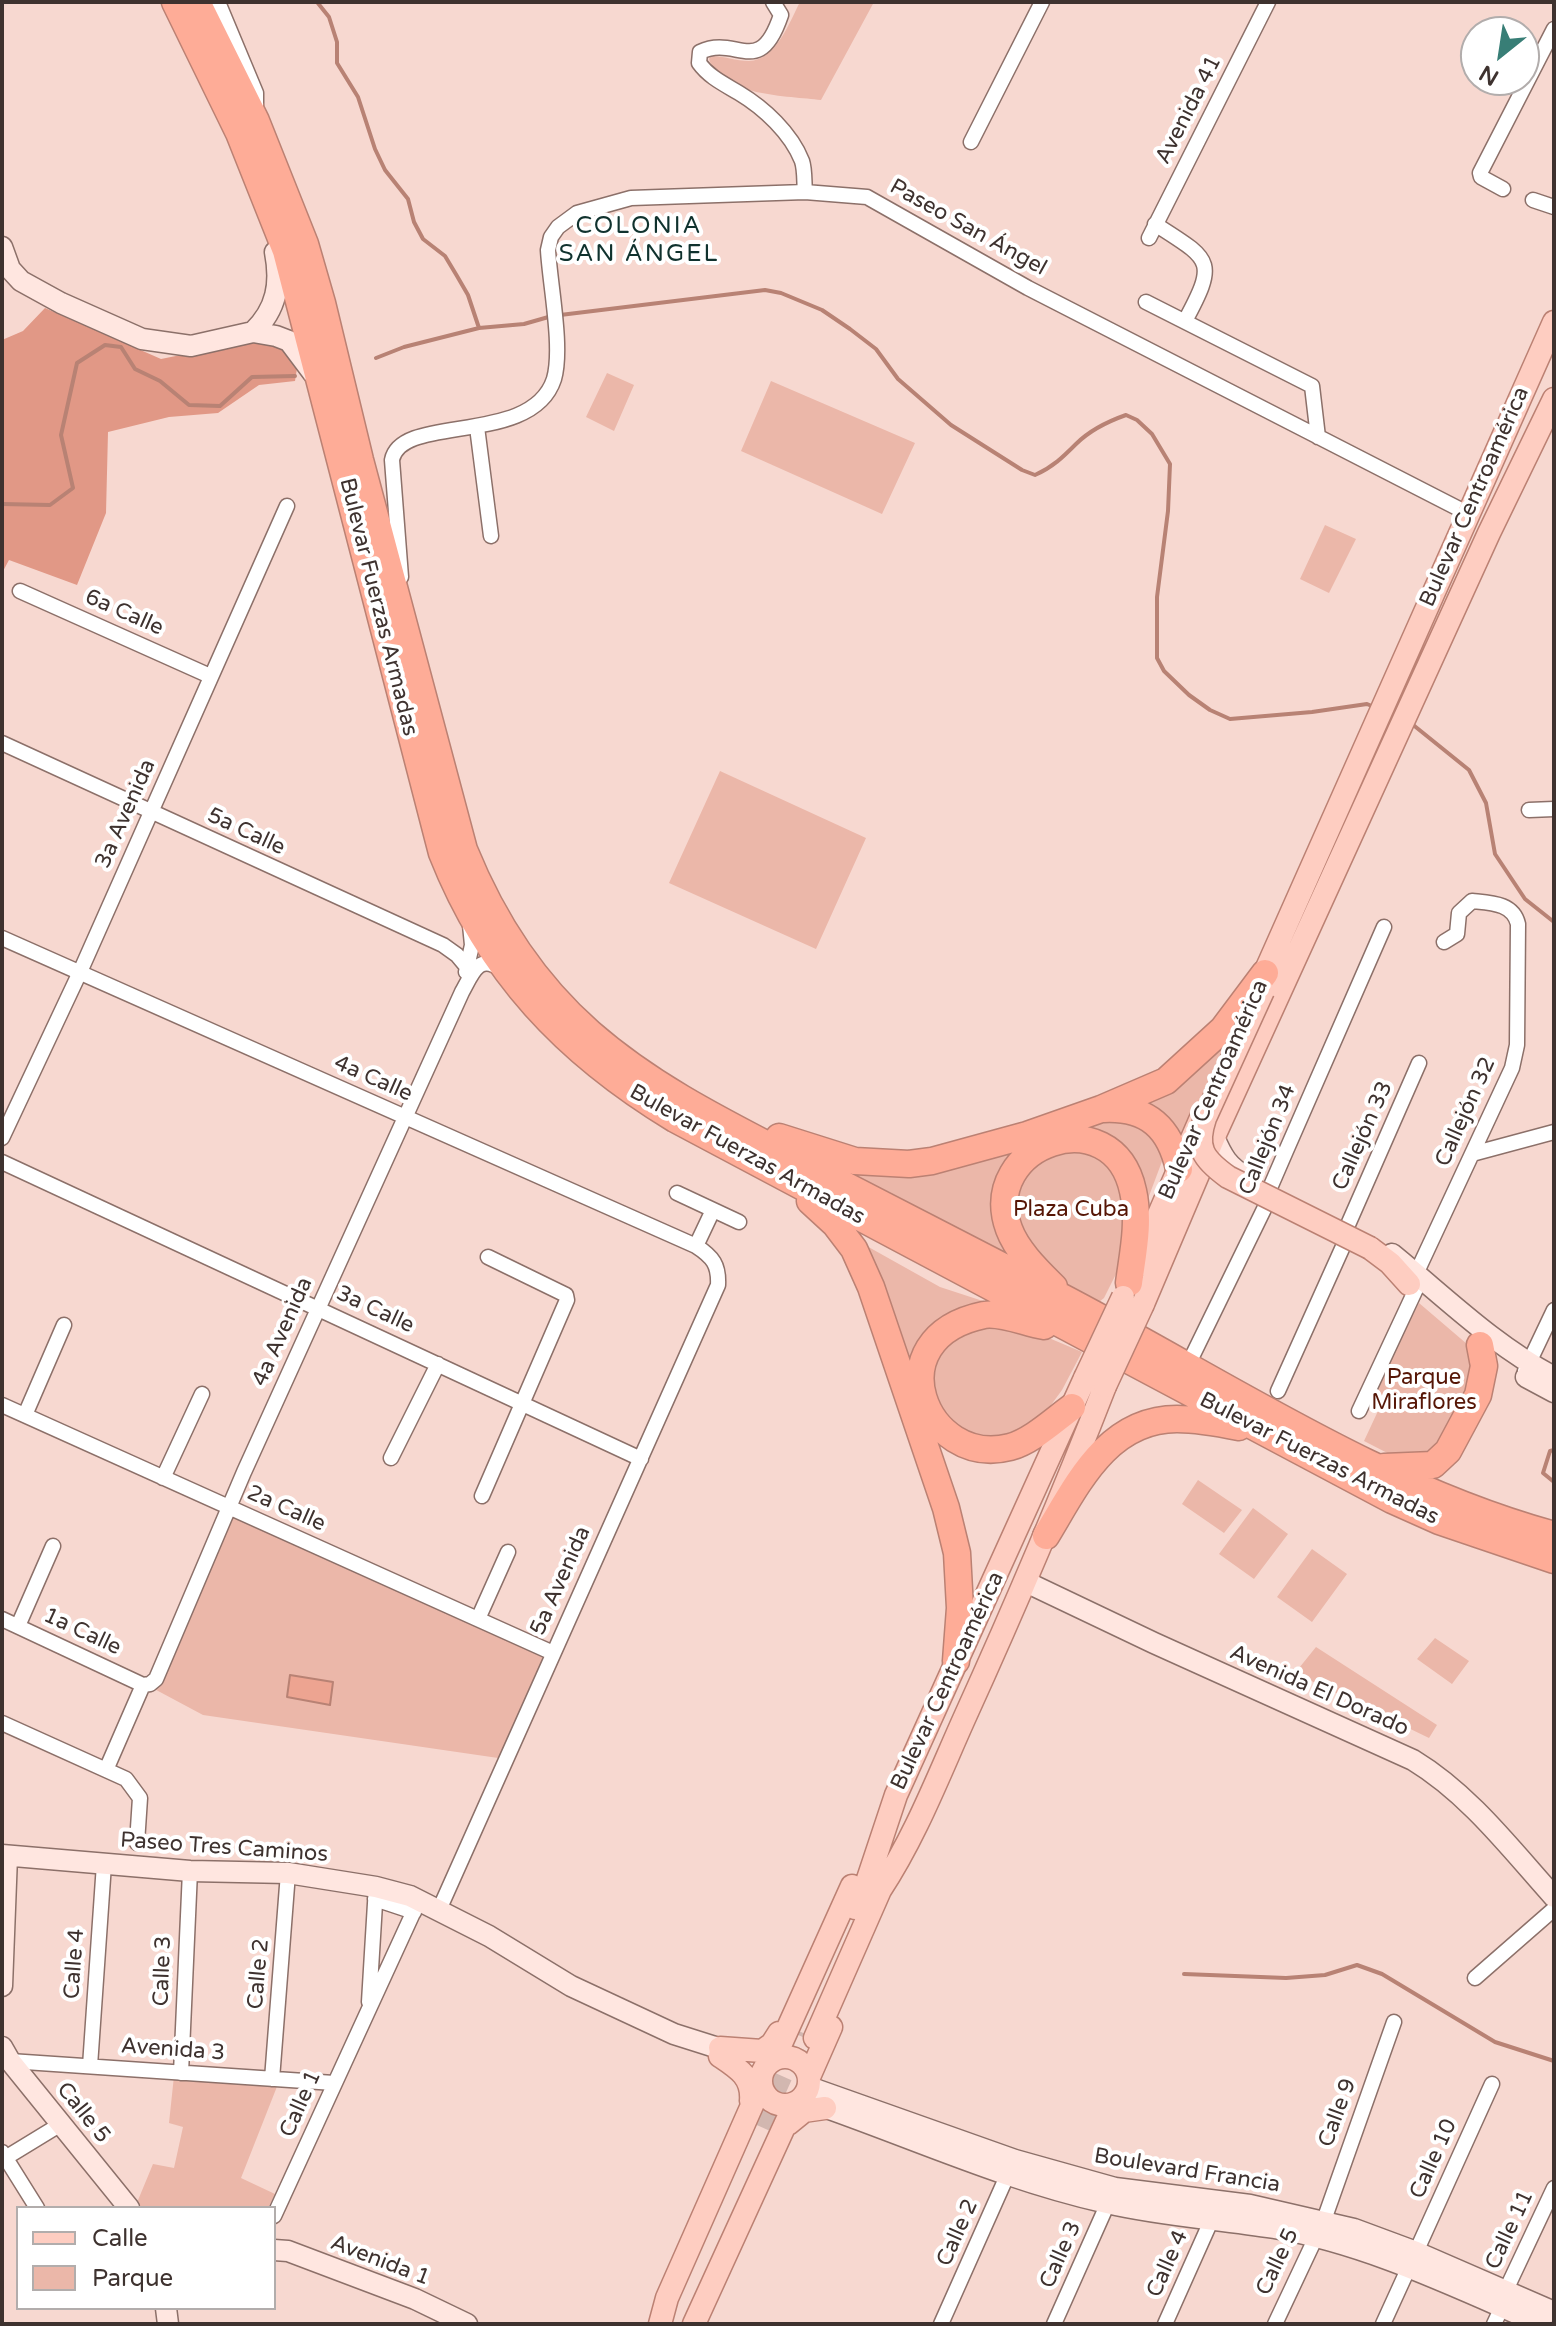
<!DOCTYPE html>
<meta charset="utf-8">
<style>
body{margin:0}
#map{position:relative;width:1556px;height:2326px;overflow:hidden;background:#f7d8d0;font-family:"Varela Round",sans-serif}
canvas{display:block}
.frame{position:absolute;inset:0;border:4px solid #3e322f;pointer-events:none}
.legend{position:absolute;left:16px;top:2206px;width:260px;height:104px;box-sizing:border-box;background:#fff;border:2px solid #b2adac;margin:0;padding:10px 14px;list-style:none;font-size:24px;color:#3e322f}
.legend li{display:flex;align-items:center;gap:16px;height:40px}
.legend b{width:40px;border:2px solid #b2adac}
.north{position:absolute;left:1460px;top:16px;width:80px;height:80px;box-sizing:border-box;background:#fff;border:2px solid #b2adac;border-radius:50%;rotate:210deg;font-size:22px;font-weight:700;line-height:32px;text-align:center;color:#3e322f}
.north::after{content:'';display:block;margin:auto;width:28px;height:36px;background:#387e76;clip-path:polygon(50% 0,100% 100%,50% 72%,0 100%)}
</style>
<div id="map">
<canvas width="1556" height="2326"></canvas>
<div class="frame"></div>
<ul class="legend">
<li><b style="height:10px;background:#fecdc1"></b>Calle</li>
<li><b style="height:22px;background:#ebb7a9"></b>Parque</li>
</ul>
<div class="north">N</div>
</div>
<script>
const g = document.querySelector('canvas').getContext('2d');
g.lineJoin = 'round';
function fillPath(path, color) {
  g.fillStyle = color;
  g.fill(path, 'evenodd');
}
function stroke(path, color, width, dash) {
  g.strokeStyle = color;
  g.lineWidth = width;
  g.lineCap = dash ? 'butt' : 'round';
  g.setLineDash(dash || []);
  g.stroke(path);
}
function label(font, color, halo, rows, align = 'center') {
  g.font = font + ' "Varela Round",sans-serif';
  g.lineWidth = 8;
  g.setLineDash([]);
  g.textBaseline = 'middle';
  g.strokeStyle = halo;
  g.fillStyle = color;
  for (const [text, x, y, turn = 0] of rows) {
    g.save();
    g.translate(x, y);
    g.rotate((+turn || 0) * Math.PI / 180);
    g.textAlign = isNaN(turn) ? turn : align;
    if (halo) g.strokeText(text, 0, 0);
    g.fillText(text, 0, 0);
    g.restore();
  }
}
const green = new Path2D(`
 M800 2H874L821 100C789 96 718 96 709 59L711 56C724 56 736 61 749 61 776 60 789 23 800 2Z
 M607 373 634 385 614 431 586 417Z
 M771 381 915 443 882 514 741 451Z
 M1325 525 1356 539 1329 593 1300 579Z
 M720 771 866 838 816 949 669 883Z
 M1222 1048 1219 1058 1180 1143 1145 1102 1180 1086Z
 M1104 1116H1139L1167 1148 1140 1220 1094 1140 1005 1172 1025 1267 808 1152 846 1164Z
 M1071 1141 1123 1173 1127 1252 1104 1298 1099 1302 1054 1280 1009 1220 1018 1173Z
 M856 1240 940 1287 992 1304 941 1345 981 1324 1030 1330 1082 1352 1062 1390 1043 1416 1003 1444 937 1423Z
 M1419 1303 1474 1350 1479 1364 1438 1452 1401 1460 1364 1441 1378 1411 1367 1404Z
 M1198 1480 1242 1510 1224 1533 1182 1504Z
 M1253 1508 1288 1534 1254 1579 1219 1554Z
 M227 1511 552 1655 505 1759 203 1715 145 1684 153 1677Z
 M1312 1549 1347 1574 1312 1622 1277 1597Z
 M1435 1638 1469 1661 1452 1684 1417 1659Z
 M1316 1647 1437 1725 1429 1738 1295 1673Z
 M174 2076 278 2084 241 2178 275 2194 268 2208H140L136 2205 153 2164 174 2168 183 2127 169 2123Z`);
const forest = new Path2D(`
 M45 308 161 359 255 340 284 345 298 362 295 381 259 385 218 413 169 417 108 432 106 513 77 585 9 560 2 573V340L23 331Z`);
const water = new Path2D(`
 M290 1675 333 1682 330 1705 287 1697Z`);
const stream = new Path2D(`
 M317 2 329 17 337 42V63L358 97 375 149 385 170 408 199 414 222 423 239 445 256 457 276 468 295 479 328
 M376 358 404 347 479 328 524 324 552 316 765 290 781 293 822 310 850 329 876 349 898 379 951 425 1022 470 1035 475C1053 467 1063 457 1076 444 1089 431 1109 421 1126 415L1137 420 1152 434 1170 464 1168 511 1157 597V658L1164 671 1189 695 1210 710 1230 719 1312 712 1367 704 1374 707
 M2 504 50 505 73 488 61 435 77 363 105 345 121 347 135 369 160 381 189 405 220 406 252 377 295 376
 M1412 724 1469 770 1486 803 1495 854 1525 899 1554 922
 M1554 1450 1550 1451 1543 1473 1554 1482
 M1184 1974 1286 1978 1325 1975 1357 1965 1382 1974 1495 2042 1554 2061`);
const primaryTunnel = new Path2D(`
 M759 2126 801 2032`);
const street = new Path2D(`
 M218 2 256 93V105
 M773 2 781 15C759 80 737 34 700 52L699 63C709 77 724 84 739 93 764 108 791 133 802 161 805 170 804 182 805 192
 M971 142 1042 2
 M1503 189 1481 177 1480 173 1554 29
 M1533 200 1554 207
 M1155 224C1211 260 1218 260 1185 321
 M1149 238 1268 2
 M1146 302 1312 386 1318 437
 M477 427 491 536
 M401 577 392 460C401 413 532 447 554 379 563 348 550 285 548 250L551 237 558 227 577 213 631 198 805 192 867 197 1028 288 1467 513
 M20 591 210 676
 M2 743 443 945 457 955 467 967
 M1529 810 1554 809
 M2 938 696 1246C713 1257 719 1265 718 1285L439 1910
 M466 972 472 945 470 925
 M2 1138 80 972 287 506
 M1472 1154 1554 1132
 M2 1162 641 1459
 M677 1193 739 1222
 M1347 1227 1419 1063
 M696 1246 713 1210
 M1416 1274 1512 1068 1517 1045 1518 924C1513 903 1491 903 1472 901L1459 913 1457 934 1444 942
 M1187 1367 1267 1203 1270 1188 1286 1151 1384 927
 M1525 1371 1554 1310
 M1278 1391 1345 1242
 M2 1405 553 1653
 M1359 1411 1416 1289
 M25 1415 64 1325
 M391 1458 438 1364
 M163 1478 202 1394
 M482 1496 567 1300 566 1295 488 1257
 M2 1619 143 1685
 M478 1619 508 1552
 M18 1626 53 1546
 M143 1685 150 1684 156 1679 244 1472 462 992C472 974 479 953 500 969
 M2 1723 126 1779 140 1798 137 1843
 M106 1770 143 1685
 M375 1899 414 1912
 M1475 1978 1554 1909
 M369 2002 376 1887
 M10 2061 334 2083
 M90 2066 104 1864
 M181 2073 190 1871
 M272 2079 288 1873
 M2 2152 37 2208
 M2 2160 61 2124
 M274 2216 419 1900
 M1416 2252 1492 2084
 M1506 2290 1554 2188
 M941 2324 1011 2167
 M1054 2324 1108 2203
 M1165 2324 1211 2221
 M1275 2324 1324 2220 1394 2022
 M1383 2324 1409 2267
 M1494 2324 1502 2307`);
const secondary = new Path2D(`
 M2 247 10 269 21 281 61 303 142 339 191 346 253 332 276 336 289 341 313 373
 M253 332C277 309 281 283 275 252
 M1214 1137C1222 1156 1228 1167 1247 1177
 M1392 1254C1445 1297 1493 1345 1554 1377
 M1526 1377 1554 1392
 M1026 1582 1154 1643 1413 1760C1469 1794 1510 1848 1554 1897
 M2 1855 190 1871 288 1873 376 1887 410 1896 489 1936 571 1986 674 2034 734 2053
 M2 1986 7 1856
 M2 2047 10 2061 129 2208
 M809 2087 1015 2160 1115 2188 1250 2205 1354 2229 1416 2252 1554 2312
 M810 2102C909 2136 1004 2180 1107 2203 1162 2216 1219 2219 1274 2228 1368 2244 1455 2287 1541 2324
 M274 2250 288 2251 415 2299 467 2324
 M166 2308 168 2324`);
const primary = new Path2D(`
 M1258 988 1554 322
 M1370 1248 1390 1263 1409 1284
 M1136 1267 1201 1118
 M1143 1304 1216 1132 1489 533 1554 399
 M855 1908 867 1882 896 1795 1085 1378
 M815 2038 880 1890C915 1837 938 1777 964 1719 1014 1609 1061 1499 1105 1386
 M720 2048 762 2051 772 2044 779 2033
 M720 2056C738 2068 753 2077 751 2101
 M761 2081a24 24 0 1 1 48 0a24 24 0 1 1-48 0Z
 M774 2059 852 1886
 M809 2077 831 2027
 M788 2124 804 2111 825 2108
 M660 2324 667 2298 761 2085
 M694 2324 795 2103`);
const highway = new Path2D(`
 M175 2 239 133 286 251 442 853C489 972 566 1053 675 1119L1392 1500 1439 1521 1554 1560
 M197 2 256 121 305 244 322 303 360 460 464 850C492 919 534 984 590 1033 654 1089 729 1125 804 1164 888 1207 972 1251 1056 1294 1220 1379 1375 1486 1554 1535
 M1104 1109C1148 1107 1170 1128 1179 1169
 M779 1137 855 1161 909 1164 932 1161 1027 1135 1101 1109 1166 1081 1223 1029 1265 973
 M810 1201 835 1224 854 1249 871 1287 946 1508 957 1553 960 1608 956 1661
 M1054 1287C1038 1271 1017 1251 1009 1229 978 1144 1113 1097 1133 1191 1140 1222 1133 1253 1129 1283
 M1044 1326C1026 1323 1001 1312 984 1315 872 1338 926 1469 1010 1447 1032 1441 1054 1420 1072 1407
 M1384 1467 1433 1465 1448 1451 1478 1395 1484 1366 1480 1345
 M1046 1536C1077 1485 1107 1419 1177 1419 1198 1419 1219 1423 1239 1427`);
const primaryBridge = new Path2D(`
 M1263 991 1205 1118C1195 1148 1203 1159 1228 1177L1370 1248
 M1085 1378 1123 1297
 M1105 1386 1143 1304`);
const streetNames = [
 ["Avenida 41",1189,110,-63],
 ["Paseo San Ángel",968,228,29],
 ["Bulevar Centroamérica",1475,497,-66],
 ["Bulevar Fuerzas Armadas",378,607,76],
 ["6a Calle",124,613,24],
 ["3a Avenida",126,814,-66],
 ["5a Calle",246,832,25],
 ["4a Calle",373,1079,24],
 ["Bulevar Centroamérica",1214,1090,-66],
 ["Callejón 32",1466,1112,-66],
 ["Callejón 33",1363,1136,-66],
 ["Callejón 34",1268,1140,-68],
 ["Bulevar Fuerzas Armadas",747,1155,29],
 ["3a Calle",375,1310,25],
 ["4a Avenida",283,1332,-66],
 ["Bulevar Fuerzas Armadas",1319,1459,27],
 ["2a Calle",286,1509,24],
 ["5a Avenida",561,1581,-66],
 ["1a Calle",82,1632,25],
 ["Bulevar Centroamérica",948,1681,-65],
 ["Avenida El Dorado",1319,1691,24],
 ["Paseo Tres Caminos",224,1848,4],
 ["Calle 4",75,1964,-86],
 ["Calle 3",163,1971,-88],
 ["Calle 2",259,1974,-85],
 ["Avenida 3",173,2050,4],
 ["Calle 1",301,2104,-66],
 ["Calle 5",83,2113,51],
 ["Calle 9",1338,2113,-70],
 ["Calle 10",1434,2159,-66],
 ["Boulevard Francia",1187,2171,9],
 ["Calle 11",1510,2230,-65],
 ["Calle 2",958,2233,-66],
 ["Calle 3",1061,2255,-66],
 ["Avenida 1",380,2261,21],
 ["Calle 5",1278,2262,-65],
 ["Calle 4",1168,2264,-66]
];
const parkNames = [
 ["Plaza Cuba",1071,1210],
 ["Parque",1424,1378],
 ["Miraflores",1424,1403]
];
const neighbourhoodNames = [
 ["COLONIA",639,227],
 ["SAN ÁNGEL",639,255]
];
fillPath(green, '#ebb7a9');
fillPath(forest, '#e19886');
fillPath(water, '#eda491');
stroke(water, '#b88274', 2);
stroke(stream, '#b88274', 4);
stroke(primaryTunnel, '#d2b7b0', 22, [22, 11]);
stroke(street, '#8c7069', 17);
stroke(secondary, '#8c7069', 23);
stroke(primary, '#bb8173', 25);
stroke(highway, '#bb8173', 29);
stroke(street, '#fff', 14);
stroke(secondary, '#ffe6e0', 20);
stroke(primary, '#fecdc1', 22);
stroke(highway, '#feac97', 26);
stroke(primaryBridge, '#bb8173', 25, []);
stroke(primaryBridge, '#fecdc1', 22);
label('22px', '#3e322f', '#fff', streetNames);
label('22px', '#561606', '#fff', parkNames);
g.letterSpacing = '2px';
label('24px', '#10322e', '#fff', neighbourhoodNames);
g.letterSpacing = '0px';
</script>
